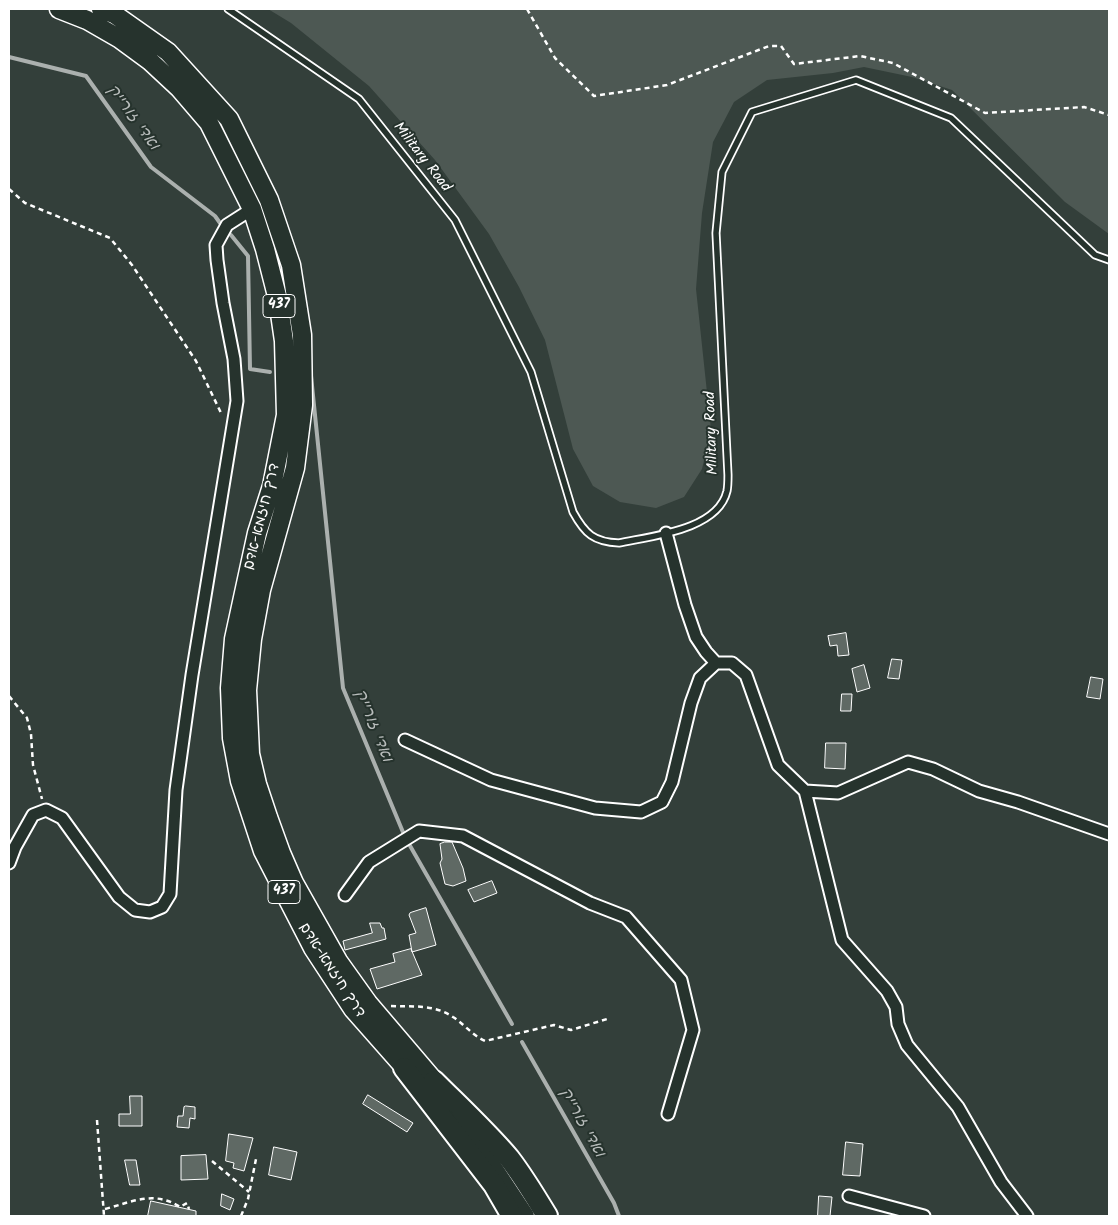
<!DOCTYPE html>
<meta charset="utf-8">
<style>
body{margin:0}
#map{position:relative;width:1118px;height:1225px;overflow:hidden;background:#333f3a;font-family:Kalam,sans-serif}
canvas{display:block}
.frame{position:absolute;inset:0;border:10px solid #fff;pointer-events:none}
</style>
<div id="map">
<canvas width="1118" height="1225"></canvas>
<div class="frame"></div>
</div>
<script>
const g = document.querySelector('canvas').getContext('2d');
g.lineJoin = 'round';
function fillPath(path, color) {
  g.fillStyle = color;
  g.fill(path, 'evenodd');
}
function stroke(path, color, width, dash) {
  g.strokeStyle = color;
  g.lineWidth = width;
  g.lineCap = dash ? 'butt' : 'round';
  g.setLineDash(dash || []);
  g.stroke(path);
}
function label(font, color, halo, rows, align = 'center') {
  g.font = font + ' Kalam,"Playpen Sans Hebrew",sans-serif';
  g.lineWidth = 4;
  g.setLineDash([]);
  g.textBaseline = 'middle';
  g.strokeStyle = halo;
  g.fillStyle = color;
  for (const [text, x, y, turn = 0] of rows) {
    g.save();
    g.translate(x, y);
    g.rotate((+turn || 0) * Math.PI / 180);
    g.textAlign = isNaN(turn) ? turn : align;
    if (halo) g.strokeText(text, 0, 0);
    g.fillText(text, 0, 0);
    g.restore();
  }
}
const green = new Path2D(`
 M268 9H1109V234L1065 202 952 90 912 77 864 67 833 73 767 80 734 102 713 142 702 213 696 289 711 430 702 469 684 497 656 508 620 502 593 486 573 449 545 340 519 287 489 234 435 160 369 86 291 23Z`);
const stream = new Path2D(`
 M9 57 86 76 151 167 215 216 220 223
 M231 235 248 256 250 369 270 372
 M311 376 343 688 405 837 512 1024
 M522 1042 614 1203 619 1216`);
const building = new Path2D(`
 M846 633 849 655 838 656 837 645 830 646 828 636Z
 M892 659 902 660 899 679 888 678Z
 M864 665 870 688 857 692 852 669Z
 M1091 677 1103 679 1100 699 1087 697Z
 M842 694H852L851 711H841Z
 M826 743H846L845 769 825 768Z
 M445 842H452L463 868 466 881 453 886 445 884 440 863 442 859 440 844Z
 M492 881 497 893 474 902 468 890Z
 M426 908 436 945 412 952 409 935 416 933 409 915 410 913Z
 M370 923H380L382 928H384L386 939 345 950 343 941 372 933Z
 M411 949 422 975 377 989 370 969 395 962 393 954Z
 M368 1095 413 1123 407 1132 363 1104Z
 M130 1096H142V1126H119V1114H130Z
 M186 1106 195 1107V1119L190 1118 189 1128 177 1127 178 1116H183L184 1107Z
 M229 1134 253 1138 244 1171 233 1168 234 1163 226 1161Z
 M846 1142 863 1144 860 1176 843 1175Z
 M274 1147 297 1152 291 1180 269 1175Z
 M206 1155 208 1179 181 1180V1156Z
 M125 1160H136L140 1185H130Z
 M222 1194 234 1199 230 1210 221 1206Z
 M819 1196 832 1197 830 1216H818Z
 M151 1201 196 1211V1216H148Z`);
const path = new Path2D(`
 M527 9 555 58 594 96 667 85 769 46H781L794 64 860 56 893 63 985 113 1084 107 1109 115
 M9 189 25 203 110 238 132 265 196 361 222 415
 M9 696 27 718 31 734 33 765 42 799
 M391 1006C413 1007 434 1004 453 1017 464 1024 472 1035 485 1041L554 1025 571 1030 607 1019
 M97 1120 104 1216
 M212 1161 249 1192
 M105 1209C132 1202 154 1190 180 1207L187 1203 189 1209
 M241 1216 248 1199 256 1159`);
const lane = new Path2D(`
 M228 9 359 99 455 220 531 372 573 512C585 534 594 542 619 543 652 536 718 530 727 491 728 486 728 480 728 475L716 233 722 172 752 112 856 80 951 118 1095 255 1109 260`);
const street = new Path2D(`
 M666 533 685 605 696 637 706 652 716 663
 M405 740 491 780 595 808 641 812 662 802 672 782 691 703 700 678 716 663H732L746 675 778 765 805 791 838 793 908 762 933 769 979 791 1018 802 1109 834
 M805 791 842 940 887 991 896 1007 898 1024 907 1045 958 1107 1001 1182 1027 1216
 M9 863 15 847 33 815 46 810 62 818 119 897 135 910 150 912 162 907 170 894 176 790 192 675 237 401 234 359 223 303 217 260 216 245 227 225 252 209
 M345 895 369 862 419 831 463 836 590 903 626 917 681 980 693 1030 668 1114
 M849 1196 924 1216`);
const primary = new Path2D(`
 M59 9 87 20 120 39 150 61 179 88 209 123 252 209 265 249 278 300 284 341 286 415 272 486 257 533 234 639 230 688 232 738 240 781 263 851 313 948 353 1009 413 1077
 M101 9 114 14 168 52 229 119 269 200 291 265 302 335 303 405 295 468 261 590 252 639 247 690 250 754 257 784 268 817 281 853 294 883 338 961 368 1003 443 1091
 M447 1111 476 1142 525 1216`);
const highway = new Path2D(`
 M404 1068 494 1185 512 1216
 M434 1081C459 1106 486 1131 509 1158 523 1176 535 1196 547 1216`);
const shields = [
 [279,306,32],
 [284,892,32]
];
const shieldNames = [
 ["437",279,306],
 ["437",284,892]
];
const streetNames = [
 ["Military Road",421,158,52],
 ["Military Road",713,433,-92],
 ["דרך חיזמא-אדם",263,517,-76],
 ["דרך חיזמא-אדם",331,971,57]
];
const waterNames = [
 ["ואדי זורייק",132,118,54],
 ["ואדי זורייק",372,726,68],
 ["ואדי זורייק",581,1123,61]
];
fillPath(green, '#4d5853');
stroke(stream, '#abb0ae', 4);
fillPath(building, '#5f6964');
stroke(building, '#fff', 1);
stroke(lane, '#fff', 9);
stroke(street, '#fff', 15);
stroke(primary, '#fff', 21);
stroke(highway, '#fff', 24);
stroke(path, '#fff', 2.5, [5, 4]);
stroke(lane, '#26332d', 5.5);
stroke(street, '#26332d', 11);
stroke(primary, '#26332d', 18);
stroke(highway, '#26332d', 20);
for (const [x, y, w] of shields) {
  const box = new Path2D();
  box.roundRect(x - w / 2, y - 11.5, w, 23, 4);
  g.fillStyle = '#26332d';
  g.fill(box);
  stroke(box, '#fff', 1);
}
label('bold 14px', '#fff', null, shieldNames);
label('15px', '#fff', '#26332d', streetNames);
label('italic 16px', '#b9bdbc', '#26332d', waterNames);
</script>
